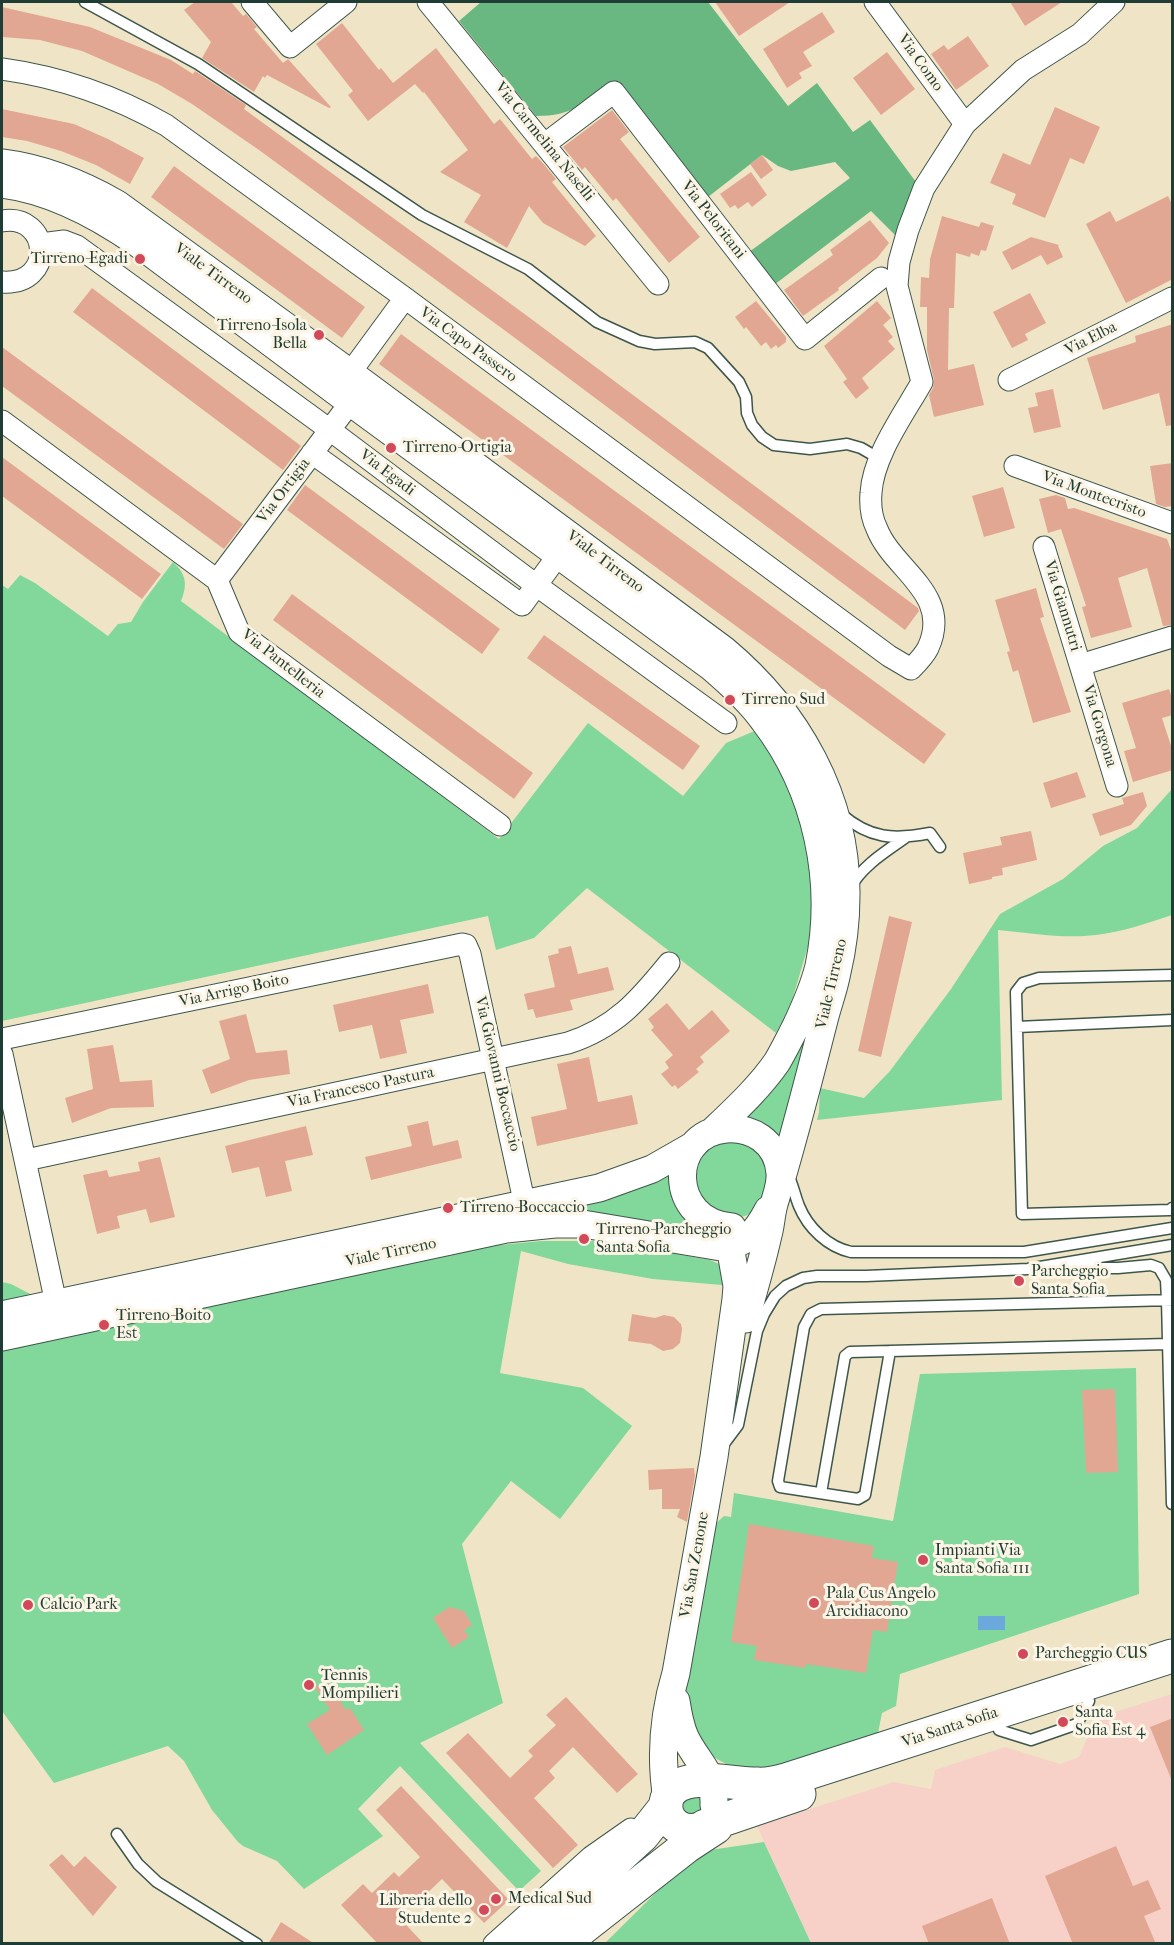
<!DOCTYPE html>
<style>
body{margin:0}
#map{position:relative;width:1174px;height:1945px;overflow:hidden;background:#efe5c6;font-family:"IM FELL French Canon",serif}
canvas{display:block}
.frame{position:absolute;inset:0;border:3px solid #1f3d34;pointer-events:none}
</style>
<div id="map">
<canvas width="1174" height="1945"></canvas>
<div class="frame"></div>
</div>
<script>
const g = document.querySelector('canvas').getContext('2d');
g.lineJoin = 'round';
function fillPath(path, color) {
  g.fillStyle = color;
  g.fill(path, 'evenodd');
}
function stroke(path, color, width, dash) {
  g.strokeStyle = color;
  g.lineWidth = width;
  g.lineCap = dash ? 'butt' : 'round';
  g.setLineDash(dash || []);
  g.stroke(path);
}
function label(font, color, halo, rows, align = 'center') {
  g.font = font + ' "IM FELL French Canon",serif';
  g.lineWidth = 6;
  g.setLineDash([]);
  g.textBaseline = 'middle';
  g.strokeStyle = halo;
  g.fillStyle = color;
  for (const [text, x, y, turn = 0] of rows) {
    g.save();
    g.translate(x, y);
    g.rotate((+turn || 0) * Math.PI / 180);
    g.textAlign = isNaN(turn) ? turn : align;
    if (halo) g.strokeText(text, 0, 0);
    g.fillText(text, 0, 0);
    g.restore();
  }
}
const built = new Path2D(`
 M1172 1694V1943H811L757 1826 894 1782 931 1789 935 1770 1005 1747 1060 1764 1079 1757 1096 1718Z`);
const green = new Path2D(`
 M173 562C186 574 188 584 181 601L499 839 588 723 683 796 726 743 757 730 789 787 801 821 809 862 812 909 808 946 791 1004 776 1033 587 888 534 938 496 950 488 916 2 1021V585L8 589 20 575 35 583 108 636 118 624 131 622 143 602Z
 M1172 789V915C1148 923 1122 932 1096 935 1063 939 1031 933 998 930L1002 1100 817 1120 819 1112 820 1088 864 1098 890 1071 951 989 1000 914 1063 879 1103 846 1137 828Z
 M815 1005 783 1142 738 1120Z
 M734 1138 762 1152 771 1189C746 1222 747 1221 707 1211L691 1176 705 1148Z
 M673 1169 712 1234 582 1211 563 1209Z
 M542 1241H600L616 1243 710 1260 721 1265 724 1278 722 1285 653 1279 568 1264 521 1251 500 1373 583 1388 632 1426 560 1519 511 1481 462 1544 503 1703 420 1743 541 1871 519 1891 400 1766 358 1809 383 1836 304 1889 277 1861 243 1846 238 1842 212 1810 184 1761 168 1746 54 1783 2 1711V1350L489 1246Z
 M2 1282 11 1284 34 1296 2 1302Z
 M1136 1368 1139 1594 900 1674 896 1706 882 1713 877 1738 776 1769 730 1766 715 1758 708 1752 696 1736 683 1699 712 1527 724 1516 731 1517 734 1493 893 1521 920 1374Z
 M686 1792 703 1798 706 1810 691 1823 677 1798Z
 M764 1842 811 1943 604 1944 697 1852Z`);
const forest = new Path2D(`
 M481 2H708L788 106 817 83 853 132 870 120 919 186 900 238 895 235 871 211 774 285 749 252 850 178 835 162 791 171 778 166 762 155 708 197 621 84 613 82C585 103 573 116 536 116L459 21Z`);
const water = new Path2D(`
 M978 1616H1005V1630H978Z`);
const building = new Path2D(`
 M195 2H231L243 16 246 14 257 27 254 29 283 63 288 59 331 107 329 108 267 75 265 78 263 76 254 92 202 58 211 42 184 10Z
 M715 2H790L739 36Z
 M1010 2H1062L1025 26Z
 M2 7 90 27 171 60 193 74 195 71 246 105 244 109 530 318 918 608 919 611 905 630 515 338 259 150 192 104 158 84 82 51 40 40 2 37Z
 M822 12 835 32 803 52 812 66 799 73 802 78 787 88 763 49Z
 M342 23 379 70 381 68 393 83 436 48 494 124 500 119 532 159 536 156 542 162 556 179 552 182 596 236 585 246 543 223 529 206 507 248 464 222 481 195 440 172 468 150 424 92 423 93 415 84 368 121 348 95 353 91 316 44Z
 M968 36 989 66 956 90 931 54 944 45 948 50Z
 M887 52 915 89 881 115 853 78Z
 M1055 107 1100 127 1084 164 1070 158 1045 218 1012 204 1016 194 990 183 1003 153 1030 165Z
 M2 109 74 124 108 139 144 158 130 184 96 165 61 151 27 141 2 137Z
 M612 110 629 132 620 139 700 237 669 263 616 198 613 201 585 167 582 170 563 147Z
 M762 155 773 170 761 179 750 164Z
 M174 166 365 307 342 338 151 197Z
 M751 172 767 195 752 207 748 202 738 209 735 205 730 208 720 194Z
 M1168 196 1173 206V279L1126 303 1086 224 1110 211 1116 222Z
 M942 216 979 227 981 222 994 226 986 251 981 250 979 256 971 253 970 257 956 253 954 308H949L948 370 974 364 984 405 934 417 929 395 933 388 934 380 927 350V307H920L921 277 929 278 930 259Z
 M870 220 889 243 877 258 838 288 839 290 803 316 784 290 833 255 830 250Z
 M1031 237 1059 245 1058 246 1063 257 1047 265 1041 255 1012 270 1002 252Z
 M92 288 301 446 283 470 73 312Z
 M1030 293 1046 323 1025 334 1028 340 1012 348 993 312Z
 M756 301 786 337V342L778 348 776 345 771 349 766 342 761 346 746 327 744 329 735 317Z
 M877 301 891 318 883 325 893 337 888 341 895 349 862 378 869 388 856 399 843 382 847 379 824 346Z
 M1173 324V425L1166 426 1159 393 1103 410 1087 358 1136 342 1135 336Z
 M401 334 946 734 924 764 379 364Z
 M2 347 243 524 224 549 2 386Z
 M1053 389 1061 427 1034 433 1028 408 1038 406 1035 393Z
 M2 457 161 574 142 599 2 496Z
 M1173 463V506L1165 507 1156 504 1150 466Z
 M305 485 500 629 482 654 287 510Z
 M1003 487 1015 528 984 537 972 496Z
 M1056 495 1065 498 1068 509 1074 508 1167 539 1173 555V625L1163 626 1147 568 1118 578 1132 627 1091 638 1082 607 1086 606 1061 529 1048 533 1039 499Z
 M1036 588 1044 617 1040 618 1071 712 1033 723 1018 670 1013 672 1007 652 1010 651 995 600Z
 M292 594 533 773 514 799 273 620Z
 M544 635 700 746 683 770 527 658Z
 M1169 689 1173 701V715L1162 718 1173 752V770L1133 782 1124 751 1136 748 1122 703Z
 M1077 772 1086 797 1051 808 1043 783Z
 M1143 792 1147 806 1131 825 1100 836 1092 814 1124 804 1122 798Z
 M1031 831 1037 860 1002 868 1003 875 992 877V879L969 884 963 853 1002 845 1000 837Z
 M889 916 912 922 881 1057 858 1051Z
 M571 946 578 974 608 967 614 990 570 1000 573 1010 536 1018 533 1009 528 1010 524 994 555 987 548 956 559 953 558 949Z
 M428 984 434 1013 400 1020 407 1053 380 1059 372 1025 339 1032 333 1005Z
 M667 1003 689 1030 712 1010 730 1031 700 1057 704 1062 696 1069 699 1072 678 1089 675 1085 672 1087 661 1074 669 1068 665 1062 673 1055 651 1030 654 1027 648 1019Z
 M246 1014 256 1053 287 1050 290 1074 249 1080 211 1094 202 1070 230 1059 219 1021Z
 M113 1045 120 1082 152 1080 154 1107 111 1108 72 1123 65 1098 93 1089 87 1049Z
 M589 1057 598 1102 632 1095 638 1124 537 1146 531 1117 567 1109 557 1064Z
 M428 1121 433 1146 458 1140 462 1158 371 1180 365 1157 412 1146 407 1126Z
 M306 1126 313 1155 285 1161 292 1191 266 1197 259 1167 232 1173 225 1146Z
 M160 1157 175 1217 150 1223 146 1209 117 1216 120 1228 97 1234 83 1175 107 1170 109 1177 140 1171 138 1162Z
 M632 1314 655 1318 664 1315 674 1317 681 1324 682 1329 680 1343 673 1349 663 1351 651 1344 628 1341Z
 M1115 1389 1118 1472 1086 1473 1082 1390Z
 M694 1468 695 1476 687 1522 677 1517 680 1509H662V1489L649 1490 648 1470Z
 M749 1524 874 1546 872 1558 898 1562 887 1632 873 1630 866 1673 806 1664 805 1668 754 1660 757 1646 731 1642Z
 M449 1607 464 1611 472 1625 464 1630 469 1637 452 1648 433 1618Z
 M326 1680 346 1710 350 1708 364 1730 327 1755 307 1724 330 1710 315 1687Z
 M566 1697 638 1774 617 1793 573 1747 549 1771 555 1778 534 1798 578 1845 553 1868 446 1753 468 1733 510 1778 533 1756 528 1751 556 1725 546 1715Z
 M1173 1718V1781H1172L1150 1727Z
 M401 1786 509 1900 484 1923 442 1879 420 1900 416 1895 396 1914 424 1944H378L341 1905 363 1884 372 1893 394 1872 399 1877 420 1857 376 1810Z
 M1116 1846 1133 1886 1148 1880 1161 1909 1144 1916 1156 1944H1073L1045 1876Z
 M62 1854 74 1867 85 1856 117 1887 93 1916 49 1865Z
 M992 1898 1010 1944H929L922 1926Z
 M281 1922 315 1944H268Z`);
const service = new Path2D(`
 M85 2 198 64 422 215 528 269 597 322 639 341 655 344 695 342 708 348 739 382 746 397 747 413 752 425 762 437 774 445 810 449 847 444 861 448 880 459
 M841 814C870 839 894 840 930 833L940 847
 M850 888C862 866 885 852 905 838
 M1172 975 1039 978 1023 983 1016 992 1022 1214 1170 1210 1172 1208
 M1017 1027 1172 1020
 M788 1175C793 1185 795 1196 799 1206 808 1228 828 1247 851 1252H1024L1172 1228
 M1062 1268H1118L1151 1265 1159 1268 1166 1280 1167 1300 1172 1504
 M1168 1344 890 1351 865 1495 858 1499 780 1487 778 1481 804 1327 811 1314 821 1309 1172 1300
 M723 1445 738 1425 757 1331 764 1314 775 1296 786 1286 803 1278 817 1276H866L1028 1269 1172 1245
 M821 1493 845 1356 850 1352 890 1351
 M999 1730 1031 1740 1077 1724 1089 1701
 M117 1834 138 1864 157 1882 257 1944`);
const minor = new Path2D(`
 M252 2 290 47 346 2
 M428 2 658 284
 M875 2 965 124
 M2 69C60 77 115 96 166 125L405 298 889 656 911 669C917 663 924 656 928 648 953 594 893 570 877 529 872 519 870 505 871 493 873 456 904 414 922 382L897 286 899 262 908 230 924 188 965 124 1023 70 1080 34 1114 2
 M545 144 614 92 805 339 881 278
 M2 221C51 213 56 286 2 282
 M41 244 64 241 77 246 330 430 536 585 726 723
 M350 373 405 298
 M1009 380 1172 298
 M2 421 217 580 239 632 500 825
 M312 453 522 605 567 543
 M1015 466 1172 523
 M1044 547 1117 786
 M217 580 359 391
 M1080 665 1172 637
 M2 1039 462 944 466 945 470 954 528 1219
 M2 1054 59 1317
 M26 1160 568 1043C615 1028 639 1000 669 963
 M494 1944 591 1857 631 1829`);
const tertiary = new Path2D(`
 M2 163C42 168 82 184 117 204L350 373 724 650C797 711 847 798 846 895 846 920 843 947 837 972 834 989 828 1004 824 1020 810 1075 796 1129 780 1184
 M2 184C50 190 97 215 136 242L350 402 710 666C730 683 749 700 764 721 817 790 836 881 819 966 814 987 805 1007 796 1026 790 1038 784 1050 777 1062 759 1088 735 1110 712 1132
 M732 1227C667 1222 667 1134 726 1129 739 1128 751 1131 761 1138 772 1146 779 1159 780 1173 781 1184 777 1193 774 1204 771 1214 771 1225 768 1235 762 1263 753 1291 746 1319
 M2 1315 599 1188 652 1169 694 1145
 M2 1337 506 1229 555 1224H583L721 1247C746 1245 757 1231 768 1210
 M676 1701C678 1714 680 1726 685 1737 698 1764 715 1772 714 1805
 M667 1799C660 1757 664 1713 676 1673L714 1457 736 1299 737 1286 730 1246 714 1224`);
const primary = new Path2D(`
 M705 1826 799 1794
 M701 1829C668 1838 653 1799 679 1785 699 1775 735 1784 757 1784 768 1785 778 1782 789 1779L1172 1656
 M524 1944 643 1835 666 1806
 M562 1944 687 1846 716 1827`);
const markers = [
 [140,259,6,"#d1495b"],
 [319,335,6,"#d1495b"],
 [391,448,6,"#d1495b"],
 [730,700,6,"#d1495b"],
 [448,1208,6,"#d1495b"],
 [584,1239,6,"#d1495b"],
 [1019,1281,6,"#d1495b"],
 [104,1325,6,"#d1495b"],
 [923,1560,6,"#d1495b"],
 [814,1603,6,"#d1495b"],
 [28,1605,6,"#d1495b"],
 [1023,1654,6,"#d1495b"],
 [309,1685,6,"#d1495b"],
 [1063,1722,6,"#d1495b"],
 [496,1899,6,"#d1495b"],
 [484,1910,6,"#d1495b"]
];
const streetNames = [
 ["Via Como",920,63,54],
 ["Via Carmelina Naselli",544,142,51],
 ["Via Peloritani",713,220,52],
 ["Viale Tirreno",213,274,36],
 ["Via Elba",1091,339,-27],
 ["Via Capo Passero",468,345,36],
 ["Via Egadi",387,473,37],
 ["Via Ortigia",284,491,-53],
 ["Via Montecristo",1094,495,20],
 ["Viale Tirreno",605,562,37],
 ["Via Giannutri",1062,606,73],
 ["Via Pantelleria",283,664,38],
 ["Via Gorgona",1099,726,73],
 ["Viale Tirreno",832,984,-77],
 ["Via Arrigo Boito",234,991,-12],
 ["Via Giovanni Boccaccio",497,1074,77],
 ["Via Francesco Pastura",361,1088,-12],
 ["Viale Tirreno",391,1253,-12],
 ["Via San Zenone",695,1565,-80],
 ["Via Santa Sofia",950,1728,-18]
];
const poiNames = [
 ["Tirreno-Egadi",128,259,"right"],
 ["Tirreno-Isola",307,326,"right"],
 ["Bella",307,344,"right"],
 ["Tirreno-Ortigia",403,448],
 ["Tirreno Sud",742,700],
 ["Tirreno-Boccaccio",460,1208],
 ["Tirreno-Parcheggio",596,1230],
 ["Santa Sofia",596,1248],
 ["Parcheggio",1031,1272],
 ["Santa Sofia",1031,1290],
 ["Tirreno-Boito",116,1316],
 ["Est",116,1334],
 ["Impianti Via",935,1551],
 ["Santa Sofia 111",935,1569],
 ["Pala Cus Angelo",826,1594],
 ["Arcidiacono",826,1612],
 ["Calcio Park",40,1605],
 ["Parcheggio CUS",1035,1654],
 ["Tennis",321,1676],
 ["Mompilieri",321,1694],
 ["Santa",1075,1713],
 ["Sofia Est 4",1075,1731],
 ["Medical Sud",508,1899],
 ["Libreria dello",472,1901,"right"],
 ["Studente 2",472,1919,"right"]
];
fillPath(built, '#f7d1c8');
fillPath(green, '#82d79a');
fillPath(forest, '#69b882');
fillPath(water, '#6ba9dd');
fillPath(building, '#e2a793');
stroke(service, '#3e564a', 13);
stroke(minor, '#3e564a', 23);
stroke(tertiary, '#3e564a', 29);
stroke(primary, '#3e564a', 35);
stroke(service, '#fff', 10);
stroke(minor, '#fff', 21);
stroke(tertiary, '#fff', 27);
stroke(primary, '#fff', 33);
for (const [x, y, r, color] of markers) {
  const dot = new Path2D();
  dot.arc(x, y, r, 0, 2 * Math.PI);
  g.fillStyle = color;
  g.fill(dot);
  stroke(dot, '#fcf5e5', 2);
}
label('16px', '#1f3d34', '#fcf5e5', streetNames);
label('16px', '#1f3d34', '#fcf5e5', poiNames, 'left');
</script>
